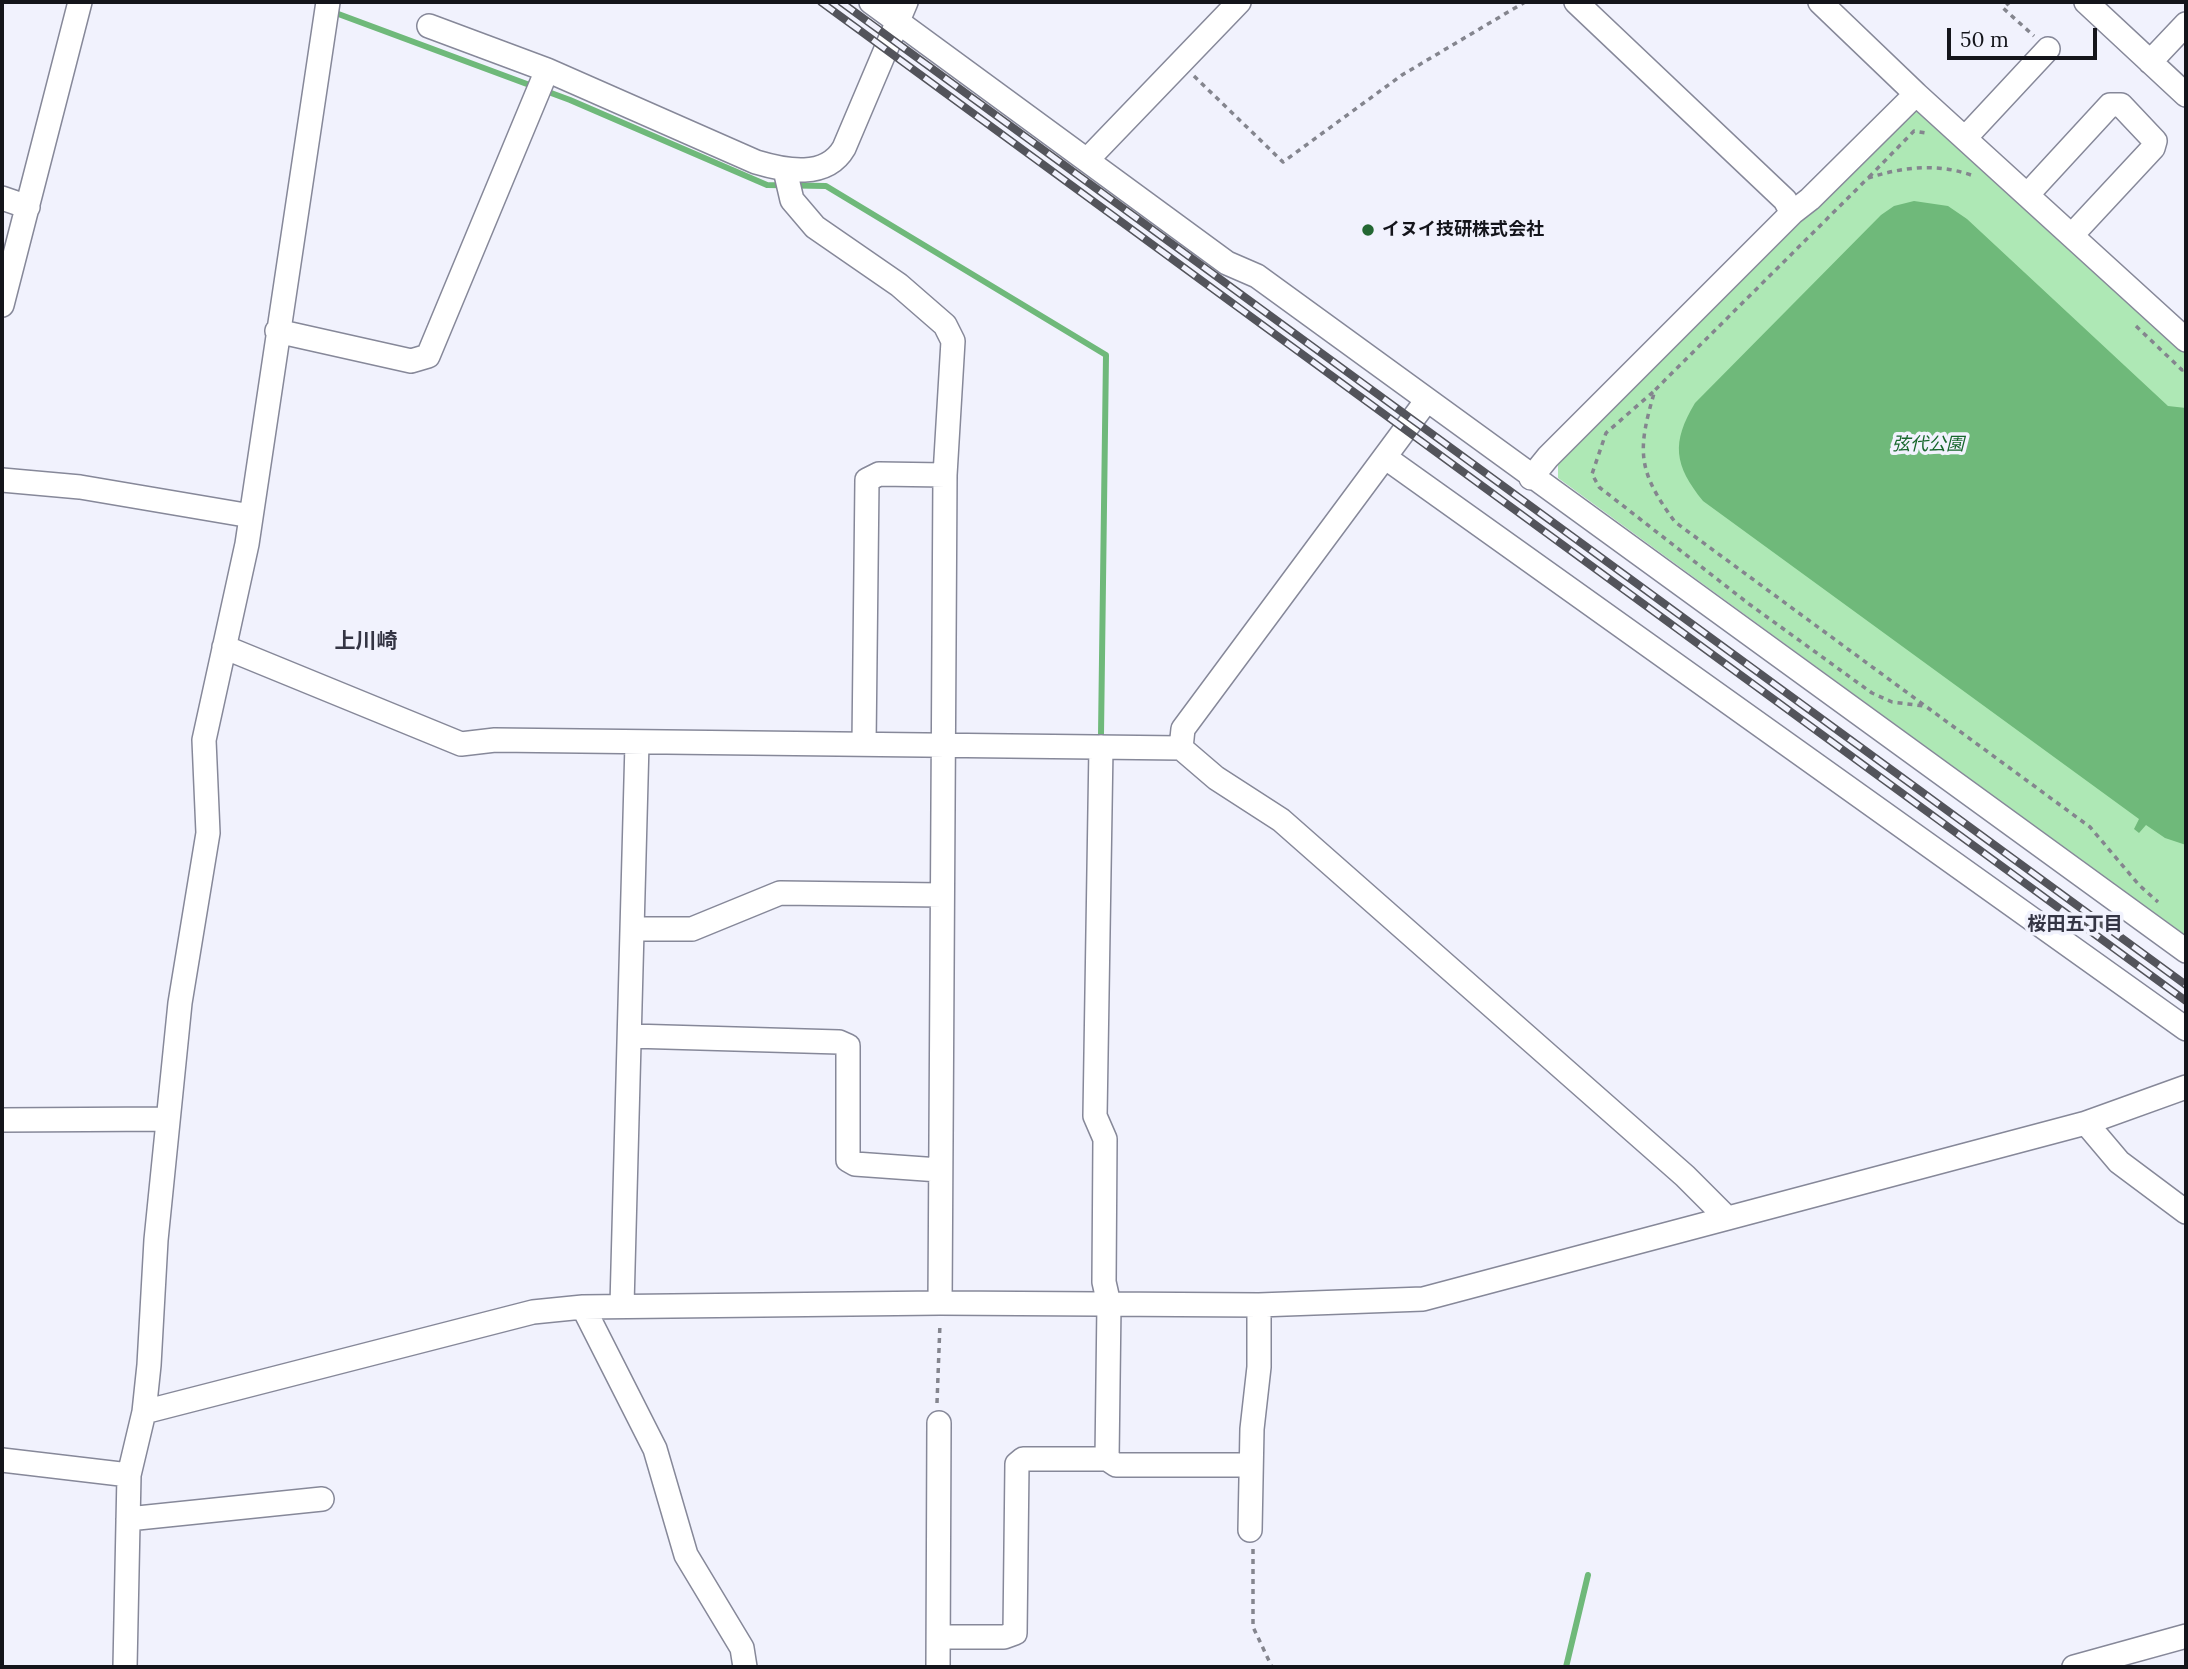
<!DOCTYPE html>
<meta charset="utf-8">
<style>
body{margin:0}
#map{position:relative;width:2188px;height:1669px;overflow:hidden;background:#f1f2fd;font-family:Lora,serif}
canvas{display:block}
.frame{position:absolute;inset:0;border:4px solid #14151b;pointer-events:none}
.scale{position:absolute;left:1947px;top:28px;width:150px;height:32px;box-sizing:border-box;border:4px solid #14151b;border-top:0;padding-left:9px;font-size:21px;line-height:24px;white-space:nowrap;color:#14151b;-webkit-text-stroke:5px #f1f2fd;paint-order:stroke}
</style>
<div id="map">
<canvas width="2188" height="1669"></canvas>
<div class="frame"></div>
<div class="scale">50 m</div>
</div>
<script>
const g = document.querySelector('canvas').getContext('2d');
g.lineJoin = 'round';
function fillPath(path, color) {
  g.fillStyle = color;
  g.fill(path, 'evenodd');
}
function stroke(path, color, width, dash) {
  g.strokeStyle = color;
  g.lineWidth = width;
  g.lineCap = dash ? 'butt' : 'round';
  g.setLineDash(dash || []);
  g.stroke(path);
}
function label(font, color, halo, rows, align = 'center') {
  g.font = font + ' Lora,"Noto Sans JP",serif';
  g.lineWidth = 7;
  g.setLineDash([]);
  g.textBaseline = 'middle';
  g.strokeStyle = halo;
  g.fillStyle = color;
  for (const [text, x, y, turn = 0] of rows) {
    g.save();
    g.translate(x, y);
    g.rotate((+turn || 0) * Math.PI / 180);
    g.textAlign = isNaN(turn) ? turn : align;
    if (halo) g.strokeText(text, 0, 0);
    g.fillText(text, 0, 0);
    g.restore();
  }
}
const green = new Path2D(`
 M1915 108 2186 350V937L1558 478V464Z`);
const water = new Path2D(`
 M1914 201 1948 206 1967 219 2168 406 2186 408V845L2165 838 2146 825 2139 833 2134 829 2139 819 1703 501C1674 465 1671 443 1695 403L1881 215 1894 206Z`);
const stream = new Path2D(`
 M333 12 570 100 767 185 826 186 1106 355 1101 734
 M1566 1667 1588 1575`);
const path = new Path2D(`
 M2010 2 2003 8 2034 36
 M1194 76 1283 162 1402 75 1525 2
 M1971 175C1936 163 1903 167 1868 178L1655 390C1637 451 1637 470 1675 522L2090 827 2139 885 2158 902
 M1869 177 1914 131 1926 133
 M2136 326 2182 370 2186 369
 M1653 392 1606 433 1592 474 1599 487 1749 604 1872 693 1892 702 1924 706
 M937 1403 940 1323
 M1253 1549V1627L1272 1667`);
const minor = new Path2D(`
 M871 2 1227 263 1257 276 2186 951
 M1576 2 1785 200 1792 213
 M1820 2 1916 94 2186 340
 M2086 2 2186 95
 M429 26 547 70
 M2150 62 2186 24
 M1966 137 2048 49
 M1087 160 1239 2
 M785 170 792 200 815 227 899 285 945 325 953 341 945 475 940 1303
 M2028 194 2110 105H2121L2155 141 2153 148 2072 235
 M2 198 28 207
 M2 305 80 2
 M277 331 411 361 428 356 547 70 756 162C786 171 826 179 844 148L906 2
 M1386 458 2186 1029
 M1531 478 1548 457 1792 213 1810 199 1916 94
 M2 480 80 487 251 516
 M224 647 461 744 495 740 1181 748 1216 778 1281 820 1685 1176 1726 1217
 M864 744 867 480 879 474 945 475
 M1101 747 1095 1116 1105 1139 1104 1282 1109 1304 1107 1459 1116 1465H1251
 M1181 748 1183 729 1427 400
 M633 929H692L780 893 942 895
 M631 1036 839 1042 848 1046V1160L855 1164 939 1170
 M2 1120 168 1119
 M2086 1123 2119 1162 2186 1212
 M622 1305 637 743
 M583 1307 655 1449 686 1555 742 1648 745 1667
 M144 1412 533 1312 583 1307 940 1303 1259 1305 1423 1299 2086 1123 2186 1087
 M2 1460 129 1475
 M128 1519 322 1499
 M1250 1530 1252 1429 1259 1367V1305
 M939 1637H1004L1015 1633 1017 1464 1023 1459H1107
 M125 1667 129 1475 144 1412 149 1365 156 1240 180 1003 208 833 204 740 247 544 328 2
 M938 1667 939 1423
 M2074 1667 2186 1636`);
const rail = new Path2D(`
 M821 2 2186 1001
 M841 2 2186 985`);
const markers = [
 [1368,230,7,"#236732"]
];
const poiNames = [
 ["イヌイ技研株式会社",1382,230]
];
const parkNames = [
 ["弦代公園",1928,445]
];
const neighbourhoodNames = [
 ["桜田五丁目",2075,925]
];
const quarterNames = [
 ["上川崎",366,642]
];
fillPath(green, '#aee8b5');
fillPath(water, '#6fb97a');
stroke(stream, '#6fb97a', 6);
stroke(minor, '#868899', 26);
stroke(path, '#84858e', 3.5, [5, 5]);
stroke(minor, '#fff', 23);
stroke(rail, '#53545b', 8);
stroke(rail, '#f1f2fd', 5, [16]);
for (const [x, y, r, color] of markers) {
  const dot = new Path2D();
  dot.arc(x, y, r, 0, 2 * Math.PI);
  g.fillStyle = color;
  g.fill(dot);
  stroke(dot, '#f1f2fd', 2.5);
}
label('bold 18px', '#14151b', '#f1f2fd', poiNames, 'left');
label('italic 18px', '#18672d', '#f1f2fd', parkNames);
label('bold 19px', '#343544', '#f1f2fd', neighbourhoodNames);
label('bold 21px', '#343544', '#f1f2fd', quarterNames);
</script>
